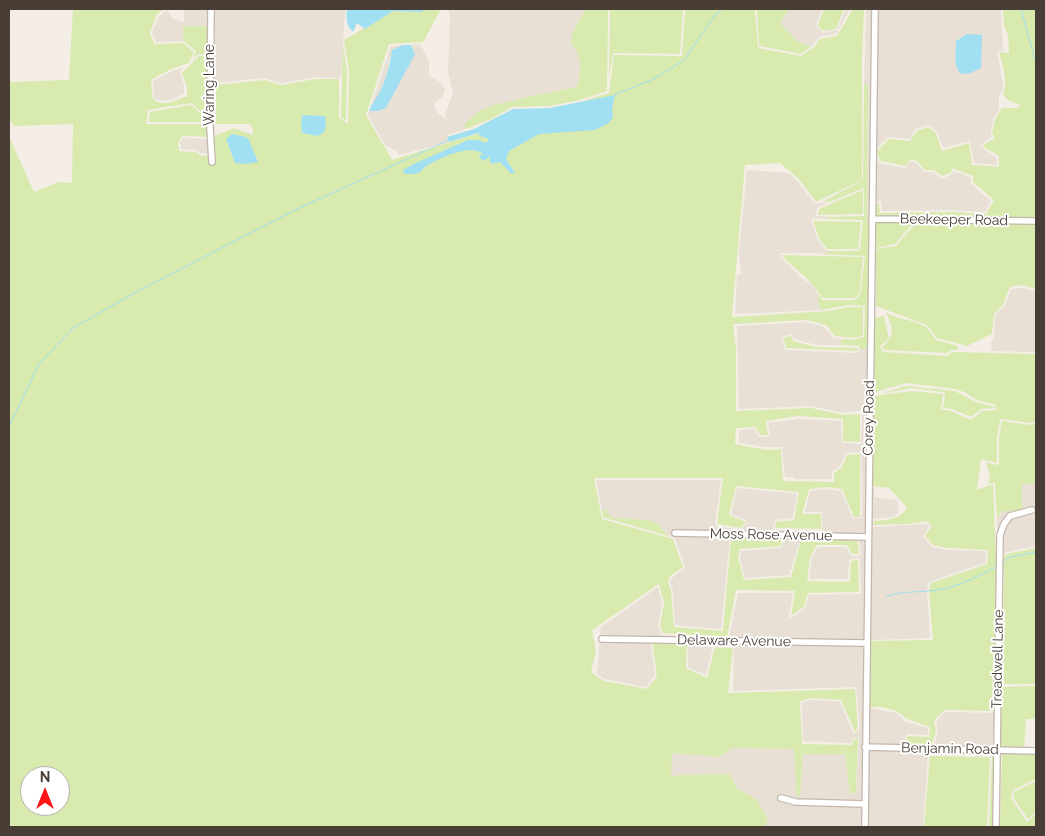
<!DOCTYPE html>
<style>
body{margin:0}
#map{position:relative;width:1045px;height:836px;overflow:hidden;background:#f4eee7;font-family:Raleway,sans-serif}
canvas{display:block}
.frame{position:absolute;inset:0;border:10px solid #483e36;pointer-events:none}
.north{position:absolute;left:20px;top:766px;width:50px;height:50px;box-sizing:border-box;background:#fff;border:1px solid #b6b2af;border-radius:50%;rotate:0deg;font-size:14px;font-weight:700;line-height:20px;text-align:center;color:#483e36}
.north::after{content:'';display:block;margin:auto;width:18px;height:22px;background:#ff1315;clip-path:polygon(50% 0,100% 100%,50% 72%,0 100%)}
</style>
<div id="map">
<canvas width="1045" height="836"></canvas>
<div class="frame"></div>
<div class="north">N</div>
</div>
<script>
const g = document.querySelector('canvas').getContext('2d');
g.lineJoin = 'round';
function fillPath(path, color) {
  g.fillStyle = color;
  g.fill(path, 'evenodd');
}
function stroke(path, color, width, dash) {
  g.strokeStyle = color;
  g.lineWidth = width;
  g.lineCap = dash ? 'butt' : 'round';
  g.setLineDash(dash || []);
  g.stroke(path);
}
function label(font, color, halo, rows, align = 'center') {
  g.font = font + ' Raleway,sans-serif';
  g.lineWidth = 4;
  g.setLineDash([]);
  g.textBaseline = 'middle';
  g.strokeStyle = halo;
  g.fillStyle = color;
  for (const [text, x, y, turn = 0] of rows) {
    g.save();
    g.translate(x, y);
    g.rotate((+turn || 0) * Math.PI / 180);
    g.textAlign = isNaN(turn) ? turn : align;
    if (halo) g.strokeText(text, 0, 0);
    g.fillText(text, 0, 0);
    g.restore();
  }
}
const residential = new Path2D(`
 M184 9H345L341 78 316 77 281 83 264 78 215 83 214 85 215 133 213 134 210 154 200 153 196 150 181 149 180 143 183 138 209 139 208 122H207L208 113V55L183 26V41L156 42 152 33 159 16 167 10 173 19 184 22Z
 M448 9H586L578 22 581 69 577 87 532 96 480 110 465 125 466 129 447 135 449 142 399 155 397 151 385 145 368 115 391 46 403 45 399 48 395 49 391 56 388 65 389 69 381 90 370 111H378L386 108 410 62 413 47 411 45 419 44 424 51 429 62V76L440 82 445 89 443 96 434 104 437 112 446 120 445 114 453 94 448 72 450 15Z
 M789 9H822L816 24 822 33 837 30 846 9H850L836 34 819 37 811 47 798 42 780 23Z
 M866 9H873L870 222H867L868 86 864 85Z
 M877 9H1001L1003 51 999 50 997 52 1004 89 999 95V109L993 119 991 133 992 136 980 146 997 158V165L974 163 970 141 943 148 937 132 929 125 916 129 910 139 888 137 875 150ZM964 36 981 68 965 74 957 67 956 58V41Z
 M184 67 180 72 184 85V94L171 100H157L154 98 153 81 172 71Z
 M875 153 880 164 906 168 910 161 916 163 925 172H933L942 179 952 174 953 171 971 177V184L991 201 985 212 952 210 882 211 881 201 874 203Z
 M747 170 789 173 797 181 815 204 826 202 824 204 817 208 816 216 828 217V219L813 218 811 221 819 242 826 250 829 251V253H781L779 255 799 276 813 286 818 294V304L822 310 735 314 737 275 741 274 739 251Z
 M1023 288 1036 291V352L992 351 991 344 994 335 995 315 1004 307 1011 289Z
 M807 322 824 327 834 338 842 339 841 345H817L794 339 791 334 781 337 785 350 857 353 860 349H868L862 827H765L768 818 757 800 737 788 730 774 671 778V753L719 757 732 748 794 749 800 795 803 754H845L850 794 856 792 859 738H853L851 743 803 741 802 702 812 700 840 702 853 733 855 734 860 728 856 687 733 691 734 645H713L706 675 688 667V643L650 640 655 675 646 687 604 679 597 674 601 627 658 587 662 603 658 627 662 635 727 639 729 637 738 593H793L789 616 791 618 805 608 809 595 859 594 861 593 860 560 859 558 849 560 848 579H809L812 557 818 547H846L851 556H859L861 553 859 540 801 538 789 575 745 578 740 558 742 551 782 548 783 538 730 536 721 629 675 625 673 591 670 582 672 578 685 567 675 538 668 536 657 523 644 520 615 519 611 517 607 510H602L596 480H721L715 523 716 526 741 530 747 523 746 520 731 514 737 488 797 494 793 518 775 520 773 528 775 530 822 531V512H805L810 491 825 489 841 491 853 519 862 518 861 452 846 453 840 466 832 472V479H794V477H785L782 447H765L739 443V430L754 429 759 437H768L770 435 768 423 799 419 841 421 842 443 861 444 862 414 861 411 844 413 811 406 739 409 737 326Z
 M1022 484H1036V546L1007 552 997 557V518Z
 M871 488 874 489 875 497 897 500 899 512 893 517 873 519V527L927 524 929 526 923 537 932 547 948 550 986 551 985 563 929 582 927 590 930 638 870 640 869 708 896 713 906 722 928 728V735L907 734 904 740 906 746 934 745 938 732 936 721 945 712 995 713 997 754 928 755 923 827H867Z`);
const green = new Path2D(`
 M73 9H165L157 14 150 33 154 44 183 43 194 52 189 63 171 69 151 80 153 99C163 108 176 100 187 96V87L182 73 199 56H207V111H200L191 103 148 110 146 124H207L209 137 182 136 178 143 179 151 196 152 199 155 209 156 210 164 216 163 214 136 234 128 253 135V130L250 124H216V85L265 80 281 85 316 79H339V118L348 124 349 71 344 40 393 11 422 12 424 9H441L423 42 389 44 366 115 392 160 609 93 614 55 682 56 685 9H755L758 48 801 56 814 47 820 39 837 36 853 9H864L862 59V180L816 202 799 179 780 163 745 165 732 314 733 317 829 311 848 307H863V336L853 338 835 336 826 325 807 320 733 324 736 349V411L811 408 844 415 860 414V442L843 441V419L799 416 766 421 768 435H760L755 427 736 428 735 444 766 450 781 449 783 481 834 482V473L842 467 847 455 860 454V517H854L842 489 825 487 809 489 802 514H821V529L775 528 776 522 794 520 799 492 736 486 729 515 746 522 741 528 717 524 723 478H594L602 519 673 539 683 567 670 576 668 582 671 591 674 627 723 631 731 538 781 539V546L740 549 738 558 744 580 791 577 801 540H857L859 554H852L847 545H817L810 557 807 581 850 582 851 561 858 560 859 592 808 593 804 607 791 616 795 591 736 590 727 637 663 633 660 627 664 603 659 584 592 630 596 651 591 672 604 681 647 689 657 676 652 640 687 644 686 668 707 678 715 647 733 648 728 693 855 689 858 728 855 732 841 700 812 698 800 701 802 744 852 745 853 740 858 739 856 792 850 794 845 754H803L800 796H797L794 749 732 748 719 757 672 753 671 778 677 775 730 774 737 788 757 800 768 818 765 827H11L9 819V136L34 192 59 182 72 183 73 124 14 126 9 118V82L69 80ZM30 776H60V806H30Z
 M586 9H606L608 12 607 91 576 101 549 106 512 107 491 119 466 129 464 125 480 110 495 105 532 96 577 87C582 68 583 59 571 43L572 33Z
 M608 9H683L680 54 613 53 609 77 610 12Z
 M757 9H789L780 23 798 42 811 47 800 54 759 46Z
 M824 9H844L836 29 822 31 818 25Z
 M1003 9H1036V220L876 217V204L879 203 880 213 952 212 986 214 994 200 973 182V176L952 168 951 173 942 176 934 170H925L917 161 910 159 906 166 880 161 877 151 889 139 910 141 917 131 928 127 936 133 942 151 969 143 972 165 999 167V156L982 146 995 138 992 133 995 119 1002 108H1018L1020 105 1008 100 1003 95C1009 83 1002 65 999 52L1009 53 1008 35 1004 26Z
 M183 26H209L208 55 199 54 193 59 196 51 183 41Z
 M343 44 347 71 346 121 341 117Z
 M864 85H868L867 222H870L868 349H860L859 346 841 345 842 339 853 340 864 337 865 306 848 305 822 310 818 304V294L822 300H854L860 295 865 256 815 254 829 253V251H858L860 249 863 220 828 219V217L864 216V188L829 202 824 201 863 180Z
 M191 105 200 113H207V122H149L150 112Z
 M863 190V214L818 215 819 209Z
 M813 221 861 222 858 249H827L820 240Z
 M874 222H913V223L895 244 875 248Z
 M983 222 1036 224V289L1023 285 1010 287 1003 305 994 314 992 334 967 346 937 338 927 325 876 306V249L896 246 914 225Z
 M781 255 863 257 859 294 854 298H822C812 280 795 269 781 255Z
 M885 312 896 317 915 322 926 327 936 340 958 346V350H952L947 353 884 350 882 347C895 336 894 326 885 312Z
 M884 316 889 339 880 346 883 352 947 356 952 352 1036 354V422L1031 423 1000 419 997 438V463L981 459 977 490 993 484 996 560 1007 554 1036 548V684H1003L1004 567 997 572 994 711 945 710 934 720 936 732 932 744H907L906 740 908 736 929 737 930 727 907 719 897 711 881 707H870L871 641 933 640 929 590 931 583 987 564 988 550 949 548 933 545 925 536 932 526 927 521 907 524 874 525V521C887 520 901 520 907 507L889 488 873 486 871 478 874 396 912 391 943 394 941 409 951 411 971 420 982 411 996 410V405L977 400 964 392 955 389 906 383 875 392 873 390 874 318Z
 M791 336 793 341 816 347 859 348 857 351 786 348 783 338Z
 M906 386 955 391 976 402 995 407V408L981 409 971 417 952 409 943 408 945 394 943 392 912 388 879 394Z
 M1002 421 1031 425 1036 424V484H1022V511H1002L997 518 995 484 993 482 988 484 990 478 986 462 996 465 999 464V438Z
 M602 510H607L611 517 615 519 623 518 651 521 657 523 668 536 603 517Z
 M1002 571 1001 684 1003 687 1036 686V719H1026L1024 752H1000L998 827H989L992 757 990 755 986 754H997Z
 M1002 753 1036 755V779L1013 790 1011 798 1027 822 1036 814V827H1000Z
 M930 756 990 757 987 827 924 826Z
 M1036 781V812L1028 819 1013 797 1014 792Z`);
const water = new Path2D(`
 M347 9H424L422 12 393 11 365 29 357 23 353 32C346 26 346 17 347 9Z
 M967 34 982 35 981 68C977 70 970 74 965 74 952 74 956 50 956 41Z
 M403 45H411L415 54 386 108 378 111H369C372 103 378 97 381 89 387 77 390 64 392 50Z
 M615 95 612 109 613 117 609 123 595 130 539 134 509 151 506 159 515 173H508L510 172 500 162 491 164 489 156 485 161 478 157 483 154C470 143 437 159 425 167 423 169 421 171 419 173 415 174 408 174 404 174L403 170 416 163 468 140H479L486 143 489 139 480 136 478 133 449 142 447 137 474 129 513 109 550 108Z
 M302 115 325 116 326 124 324 132 318 136 302 133 301 126Z
 M232 134 246 137 249 140 258 162 247 164 235 163 226 139Z`);
const stream = new Path2D(`
 M1021 9 1036 63
 M614 95 654 79 684 60 715 15 723 9
 M9 426 39 364 73 328 140 290 295 210 449 140
 M1003 562 1007 558 1036 552
 M886 597C904 590 918 593 937 590 958 587 977 577 996 567`);
const minor = new Path2D(`
 M211 9 210 128 212 162
 M872 219 1036 221
 M675 533 867 537
 M602 639 866 643
 M865 747 1036 751
 M781 798 796 802 865 804
 M865 827 875 9
 M996 827 1000 535 1004 524 1010 516 1032 510`);
const streetNames = [
 ["Waring Lane",210,85,-90],
 ["Beekeeper Road",954,220,1],
 ["Corey Road",869,418,-89],
 ["Moss Rose Avenue",771,535,1],
 ["Delaware Avenue",734,641,1],
 ["Treadwell Lane",998,659,-89],
 ["Benjamin Road",950,749,1]
];
fillPath(residential, '#e8dfd5');
fillPath(green, '#d9eaae');
fillPath(water, '#a1dff3');
stroke(stream, '#a1dff3', 1);
stroke(minor, '#c3b7ac', 8);
stroke(minor, '#fff', 5.5);
label('14px', '#483e36', '#fff', streetNames);
</script>
